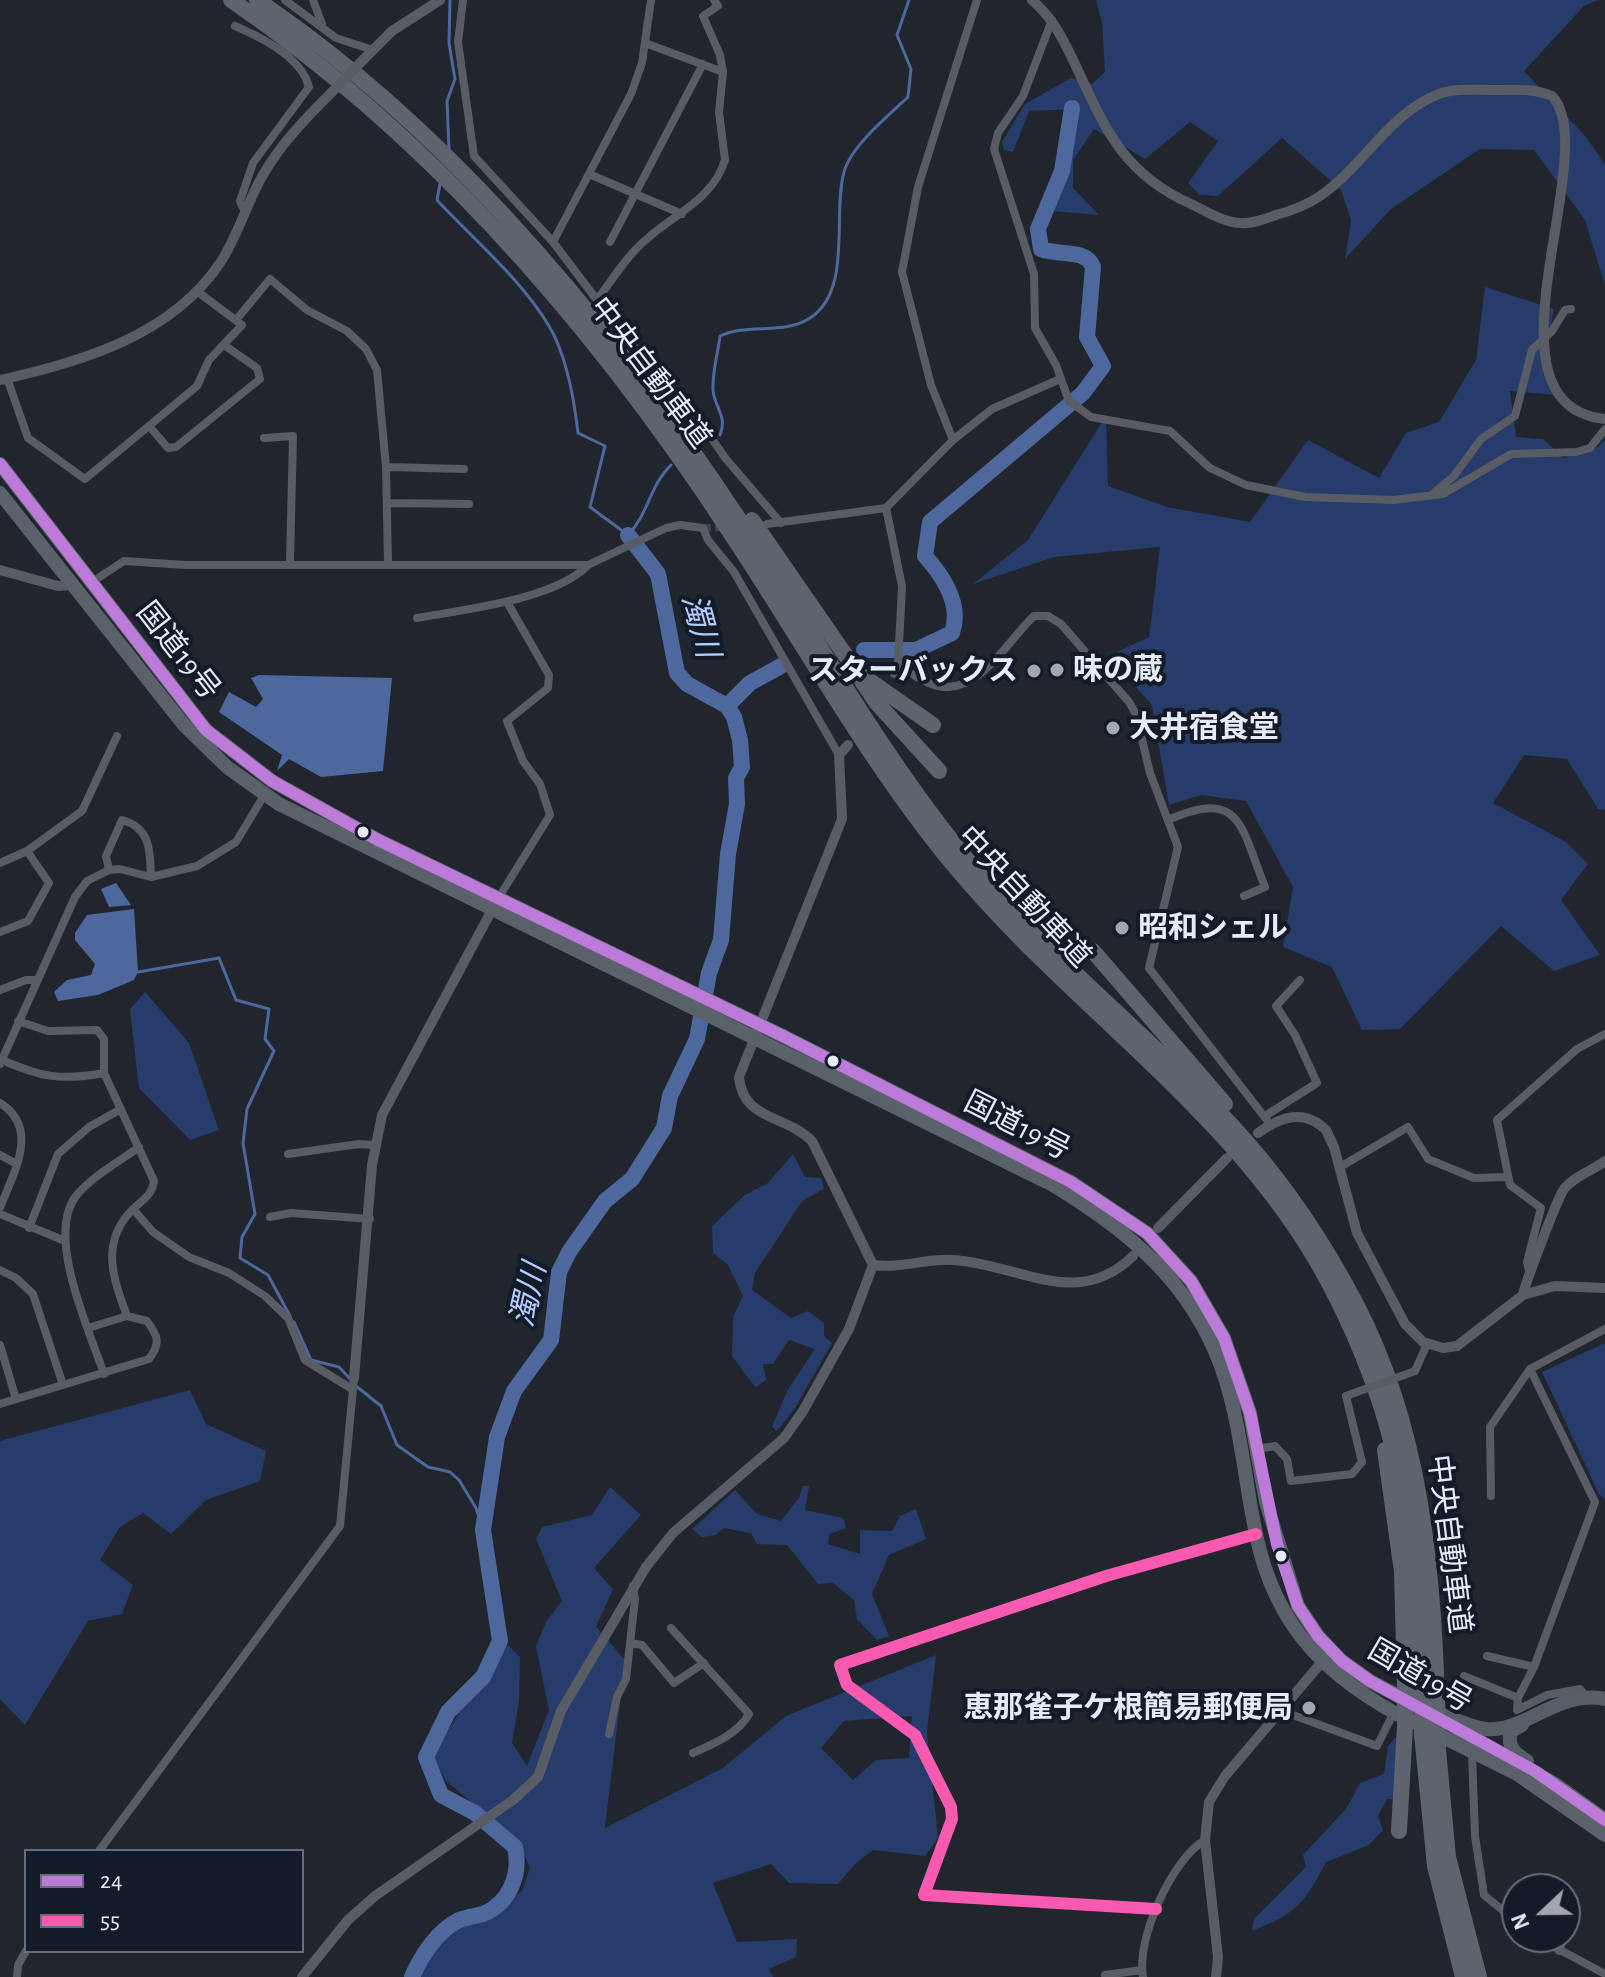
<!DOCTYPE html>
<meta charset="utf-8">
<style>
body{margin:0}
#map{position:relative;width:1605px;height:1977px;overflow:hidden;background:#21252d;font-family:"Alegreya Sans",sans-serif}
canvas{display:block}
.legend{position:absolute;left:24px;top:1849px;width:280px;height:104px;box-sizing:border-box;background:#131a28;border:2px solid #676e7a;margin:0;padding:10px 14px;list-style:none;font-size:24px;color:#e6ebf6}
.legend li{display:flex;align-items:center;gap:16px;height:40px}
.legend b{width:40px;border:2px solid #676e7a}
.north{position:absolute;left:1501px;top:1873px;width:80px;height:80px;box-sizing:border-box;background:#131a28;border:2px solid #676e7a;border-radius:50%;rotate:248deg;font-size:22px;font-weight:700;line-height:32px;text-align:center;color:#e6ebf6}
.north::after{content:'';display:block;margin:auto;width:28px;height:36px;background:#a1a6b0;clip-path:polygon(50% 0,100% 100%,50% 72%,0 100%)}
</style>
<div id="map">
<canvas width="1605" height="1977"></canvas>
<ul class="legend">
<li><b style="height:10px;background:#bd7bd9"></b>24</li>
<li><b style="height:10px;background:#f75aaf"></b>55</li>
</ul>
<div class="north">N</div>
</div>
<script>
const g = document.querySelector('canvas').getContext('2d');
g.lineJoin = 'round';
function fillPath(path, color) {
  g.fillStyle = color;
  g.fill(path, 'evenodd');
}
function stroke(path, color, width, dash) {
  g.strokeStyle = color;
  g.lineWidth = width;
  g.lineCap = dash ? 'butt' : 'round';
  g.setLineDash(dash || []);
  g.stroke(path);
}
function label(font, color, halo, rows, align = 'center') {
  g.font = font + ' "Alegreya Sans","Noto Sans JP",sans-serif';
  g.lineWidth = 8;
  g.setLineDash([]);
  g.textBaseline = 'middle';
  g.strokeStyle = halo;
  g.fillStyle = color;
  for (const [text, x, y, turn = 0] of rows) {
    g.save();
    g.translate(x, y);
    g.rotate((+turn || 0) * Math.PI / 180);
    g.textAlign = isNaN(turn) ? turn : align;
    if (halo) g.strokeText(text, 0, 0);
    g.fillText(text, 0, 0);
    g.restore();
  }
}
const green = new Path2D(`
 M1096 0H1598L1584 6 1524 71 1586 137 1605 164V285L1585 220 1534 150 1480 149 1391 209 1345 259 1351 220 1341 190 1282 138 1218 196 1200 195 1188 183 1218 141 1190 122 1145 159 1094 129 1073 160V188L1099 215 1051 211 1066 171 1078 109 1029 111 1013 152 1004 150 1002 142 1025 104 1071 78 1092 84 1105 72 1102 22Z
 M1485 287 1554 309 1546 356 1556 395 1510 391 1516 437 1543 439 1564 458 1598 447 1605 439V810L1598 809 1567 759 1524 755 1493 803 1566 842 1588 864 1561 900 1600 955 1554 971 1501 926 1400 1029 1362 1030 1332 967 1283 947 1293 887 1246 801 1201 795 1169 805 1152 705 1108 656 1149 637 1160 547 1054 557 973 584 1028 540 1106 416 1108 486 1167 507 1250 522 1308 440 1379 478 1406 433 1439 422 1476 360Z
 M145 992 189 1043 219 1130 190 1140 139 1088 130 1009Z
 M793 1154 805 1177 821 1178 824 1189 802 1201 755 1273 752 1290 791 1318 808 1311 824 1323V1336L832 1343 795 1408 777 1431 772 1427 787 1391 815 1349 789 1340 773 1364H763L766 1380 756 1387C747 1378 740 1366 732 1356L733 1317 743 1296 728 1265 713 1253 712 1226 745 1195 768 1183Z
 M1605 1343V1499L1599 1494 1542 1372Z
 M190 1390 206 1424 266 1451 260 1481 206 1500 171 1534 143 1513 120 1527 100 1560 133 1585 122 1614 88 1621 25 1725 0 1699V1441Z
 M803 1486H809L805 1510 843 1518 846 1528 829 1534 828 1544 860 1554V1530L892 1531 900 1516 916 1509 926 1539 889 1555 872 1594 889 1636 877 1640 857 1619 854 1600 833 1583 818 1584 787 1545 757 1544 751 1533 724 1528 715 1535 702 1537 692 1529 735 1490 757 1514 781 1521 799 1498Z
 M610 1487 641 1515 594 1568 613 1589 596 1627 625 1660 605 1828 723 1768 786 1716 936 1655 927 1732 938 1838 925 1856 873 1850 855 1864 838 1884 789 1883 771 1864 713 1883 737 1942 797 1939 796 1957 769 1969 773 1977H415L440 1938 459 1923 485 1917 522 1891 530 1868 519 1842 446 1781 433 1756 460 1711 508 1645 520 1657 519 1700 512 1743 527 1766 549 1710 536 1646 546 1622 562 1601 536 1539 542 1527 592 1515ZM912 1716 909 1758 876 1760 853 1780 821 1748 844 1721Z
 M1398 1735 1394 1799H1387L1378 1816 1383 1830 1369 1845 1326 1862C1305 1903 1296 1914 1252 1931L1254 1919 1306 1867 1303 1855 1346 1809 1360 1783 1384 1774 1388 1746Z`);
const water = new Path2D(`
 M259 675 392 678 383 771 321 777 289 759 277 771 282 755 219 712 229 692 256 707 263 699 251 678Z
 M116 883 131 905 109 907 101 889Z
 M134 909 138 972 134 980 98 995 58 1001 54 992 67 980 91 975 95 964 75 940V933L87 915Z`);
const stream = new Path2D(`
 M449 150 447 101 455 79 449 43 450 0
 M440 184 437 200C474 240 521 279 549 326 567 356 574 398 578 433L605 446 590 507 628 535C649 513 650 485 671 465
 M720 435C728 416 714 407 713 390 712 373 718 353 720 336 747 323 785 335 810 318 853 290 832 215 844 172 851 146 889 115 908 97L911 69 897 35 909 0
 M138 972 219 958 236 1000 269 1009 265 1039 274 1051 247 1109 243 1143 255 1214 242 1237 240 1258 268 1275 290 1316
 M294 1322 311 1360 339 1367 351 1380
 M356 1386 381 1406 397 1445 428 1467 450 1472 459 1480 476 1508 483 1530`);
const river = new Path2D(`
 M864 650H916L952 633C962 605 943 576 925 556L930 522 1083 393 1103 366 1087 337 1093 267C1086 248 1058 256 1041 249L1038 229 1062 171 1072 108
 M727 706 750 683 781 666
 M412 1977C421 1956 438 1930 459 1920 467 1917 476 1916 483 1914 510 1903 521 1874 515 1847L475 1813 441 1795 426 1757 448 1712 483 1677 500 1641 483 1530 497 1437 514 1391 551 1340 559 1272 569 1252 605 1201 632 1179 664 1128 670 1096 697 1039 709 973 721 940 728 854 737 804 736 778 742 767 740 740 734 717 727 706 687 684 677 673 658 574 628 535`);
const minorTunnel = new Path2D(`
 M703 528 726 527`);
const minor = new Path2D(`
 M285 0 336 38 373 50
 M313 0 322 24
 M463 0 458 42 474 156 553 242 622 333 694 413 726 459 781 523
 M714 0 718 6 703 16 720 55 723 72
 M1052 20 1023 96 998 133 994 149 1034 274 1035 328 1056 365 1069 401 1091 417 1170 431 1210 468 1246 485 1305 497 1394 500 1443 494 1511 454 1576 452 1590 448 1605 429
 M235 26C261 37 302 57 309 87L253 163 240 201 245 212
 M589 174 682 214
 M553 242 631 94 642 63 651 0
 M610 242 703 64
 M597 300C613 279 627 255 648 238 675 214 714 198 725 160L719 112 723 72 645 43
 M236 320 270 279 307 310 347 331 366 349 377 370 386 467 388 562
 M7 378 28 438 85 479 197 386 209 360 242 325 198 292
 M149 426 168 448 176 447 260 379 257 368 224 345
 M264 438 293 436 290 562
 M953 440 931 385 902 272 918 187 977 0
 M386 467 464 469
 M1431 495 1453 477 1481 439 1515 416 1532 350 1552 331 1565 310 1571 309
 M388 503 469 504
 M886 508 902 586 898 665 894 674
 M767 524 886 508 953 440 992 409 1060 379
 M92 582 124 561 186 565H588L666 528 680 525 703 528 708 540 734 572 839 755
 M417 618C462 610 557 599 588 565
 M898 665C911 673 928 686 943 687 982 690 1009 639 1034 616H1048L1061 624 1129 702 1136 714 1150 773 1178 847 1149 968 1270 1124
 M1168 820C1242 787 1241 828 1265 887L1244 896
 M27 851 82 811 117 736
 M0 863 27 851 49 883 28 921 0 932
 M109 870 106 856 122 820C151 828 150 851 151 877
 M499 897 550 815 540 784 523 761 507 721 548 688 549 675 507 602
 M0 990 26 980H36
 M2 1060C41 1077 61 1081 104 1073
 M0 1064 75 897 87 881 109 870 120 869 151 877 197 866 236 842 266 792
 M0 1103C41 1129 13 1173 0 1208
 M1265 1116 1317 1083 1295 1035 1276 1006 1300 980
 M288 1154 359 1144 375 1145
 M0 1155 17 1164
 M1340 1167 1408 1127 1428 1159 1474 1178 1506 1177
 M133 1209 153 1232 189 1257 229 1273 265 1296 288 1318 305 1360 352 1389
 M0 1214 65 1241
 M270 1217 291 1213 370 1219
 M29 1228 58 1154 89 1127 121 1109
 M0 1270 16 1278 33 1294 63 1385
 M1529 1271 1527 1262 1541 1208 1510 1185 1497 1120 1577 1049 1605 1034
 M88 1328 127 1316
 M0 1345 16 1399
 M1530 1369 1595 1502 1534 1667
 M1415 1371 1427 1344
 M104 1374C90 1332 45 1236 76 1196 92 1176 119 1162 139 1147
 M0 1404 149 1359C161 1343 158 1336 147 1321L127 1316C113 1278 100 1243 132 1210 142 1200 152 1196 154 1181L104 1073V1039L97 1030 48 1031 18 1021
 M1256 1449 1275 1446 1287 1459 1291 1481 1352 1474 1362 1462 1346 1396
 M1491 1496 1490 1427 1530 1369 1605 1329
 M671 1628 749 1714C738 1734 713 1744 693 1753
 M630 1643 642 1645 674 1683 704 1663
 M1487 1656 1534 1667 1518 1698 1517 1710 1547 1695 1580 1689 1586 1697
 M1464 1676 1518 1698
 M1282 1711 1377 1746 1394 1712
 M609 1734 617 1697 626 1679 635 1599 633 1586
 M1472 1752 1475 1836 1484 1895 1517 1922
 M99 1851 340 1526 354 1378
 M1551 1889 1555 1881
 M1156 1909 924 1895 952 1819 951 1807 915 1735 847 1685 840 1665 1106 1576 1256 1534
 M1536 1937 1605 1974
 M1559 1951 1564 1937
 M1105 1975 1142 1970
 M17 1977 18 1965 26 1951
 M1143 1977C1136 1939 1172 1859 1205 1840`);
const tertiary = new Path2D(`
 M1032 0C1053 18 1063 39 1075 64 1105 128 1122 173 1191 204 1206 211 1224 223 1241 223 1253 224 1265 219 1276 215 1291 211 1307 205 1320 196 1362 168 1390 112 1439 94 1455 88 1475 90 1493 90 1512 90 1534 88 1552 96 1605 152 1472 405 1605 419
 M364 59 392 31 440 0
 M0 380C82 362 172 335 220 263 238 236 247 202 263 175 280 145 305 119 329 95
 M0 570 58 586 73 585
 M1258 1133C1280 1117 1304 1108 1326 1130L1334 1147 1357 1233 1405 1324 1423 1342 1443 1348 1457 1346 1523 1295 1555 1286 1605 1288
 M1158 1228 1227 1158
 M873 1265C900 1269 926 1258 953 1260 1019 1264 1077 1311 1133 1256
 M1523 1295C1524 1286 1558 1197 1564 1189 1574 1176 1592 1171 1605 1161
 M354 1378 372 1165 382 1115 494 906
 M302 1977 348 1920 375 1896 513 1800 538 1777 561 1711 646 1567 673 1533 784 1438 803 1411 849 1329 873 1265 812 1141C785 1114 743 1121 739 1077L842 819 839 755 848 745
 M1216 1977 1218 1957 1205 1840 1209 1802 1225 1776 1327 1656`);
const primary = new Path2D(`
 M1439 1713C1454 1719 1470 1727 1486 1729 1525 1733 1558 1689 1605 1699
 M1522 1725 1510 1732C1508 1748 1514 1753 1527 1761`);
const trunk = new Path2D(`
 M0 464 206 730 272 781 378 840 783 1036 1071 1182 1147 1233 1191 1281 1224 1338 1250 1413 1266 1502 1298 1606 1318 1636 1342 1661 1370 1681 1413 1704
 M0 493 184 725 227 767 279 804 1053 1185C1122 1227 1182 1274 1215 1351 1240 1409 1243 1473 1256 1534 1275 1628 1329 1680 1412 1722
 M1432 1714 1555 1784 1605 1820
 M1431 1731 1517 1774 1605 1835`);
const motorway = new Path2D(`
 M231 0C434 139 598 330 732 535 805 645 868 761 952 863 1071 1008 1240 1114 1329 1283 1404 1424 1415 1538 1421 1695
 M257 0C450 130 613 328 740 521 813 631 876 747 959 850 1044 956 1154 1038 1244 1139 1289 1190 1326 1246 1357 1306 1420 1428 1433 1565 1437 1700
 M752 520 857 672 933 725
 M862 681 876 702 939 771
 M1093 951 1225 1104
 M1385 1450 1402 1572 1405 1687
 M1422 1734 1435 1866 1463 1977
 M1438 1750 1448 1857 1479 1977
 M1399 1831 1405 1726`);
const minorBridge = new Path2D(`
 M1346 1396 1415 1371`);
const tertiaryBridge = new Path2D(`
 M329 95 364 59`);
const motorwayBridge = new Path2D(`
 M1405 1687V1726
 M1421 1695 1422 1734
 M1437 1700 1438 1750`);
const bus1 = new Path2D(`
 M0 464 206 730 272 781 378 840 783 1036 1071 1182 1147 1233 1191 1281 1224 1338 1250 1413 1277 1544 1298 1606 1318 1636 1342 1661 1370 1681 1535 1771 1605 1820`);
const bus2 = new Path2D(`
 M1156 1909 924 1895 952 1819 951 1807 915 1735 847 1685 840 1665 1106 1576 1256 1534`);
const markers = [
 [1057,670,8,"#a1a6b0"],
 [1034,671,8,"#a1a6b0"],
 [1113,728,8,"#a1a6b0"],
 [363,832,7,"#e6ebf6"],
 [1122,928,8,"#a1a6b0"],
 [833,1061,7,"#e6ebf6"],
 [1281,1556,7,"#e6ebf6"],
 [1309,1708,8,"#a1a6b0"]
];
const streetNames = [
 ["中央自動車道",650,373,53],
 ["国道19号",178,651,52],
 ["中央自動車道",1024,897,47],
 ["国道19号",1017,1126,27],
 ["中央自動車道",1449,1544,83],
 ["国道19号",1420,1676,30]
];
const poiNames = [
 ["味の蔵",1073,670],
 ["スターバックス",1018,671,"right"],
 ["大井宿食堂",1129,728],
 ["昭和シェル",1138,928],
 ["恵那雀子ケ根簡易郵便局",1293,1708,"right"]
];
const waterNames = [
 ["濁川",700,626,75],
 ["濁川",529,1295,-77]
];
fillPath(green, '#273c6a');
fillPath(water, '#4e689e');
stroke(stream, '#4e689e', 3);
stroke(river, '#4e689e', 16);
stroke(minorTunnel, '#3f434b', 8, [8, 4]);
stroke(minor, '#585c65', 8);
stroke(tertiary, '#585c65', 10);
stroke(primary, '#585e68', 14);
stroke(trunk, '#5b616b', 14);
stroke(motorway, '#5e646e', 16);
stroke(minorBridge, '#585c65', 8);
stroke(tertiaryBridge, '#585c65', 10);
stroke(motorwayBridge, '#5e646e', 16);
stroke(bus1, '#bd7bd9', 12);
stroke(bus2, '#f75aaf', 12);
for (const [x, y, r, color] of markers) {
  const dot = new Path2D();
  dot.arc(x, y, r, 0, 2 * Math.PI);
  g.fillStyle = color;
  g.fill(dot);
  stroke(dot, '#131a28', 3);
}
label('30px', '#e6ebf6', '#131a28', streetNames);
label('bold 30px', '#e6ebf6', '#131a28', poiNames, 'left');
label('italic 32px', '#b2ccfe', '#131a28', waterNames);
</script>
